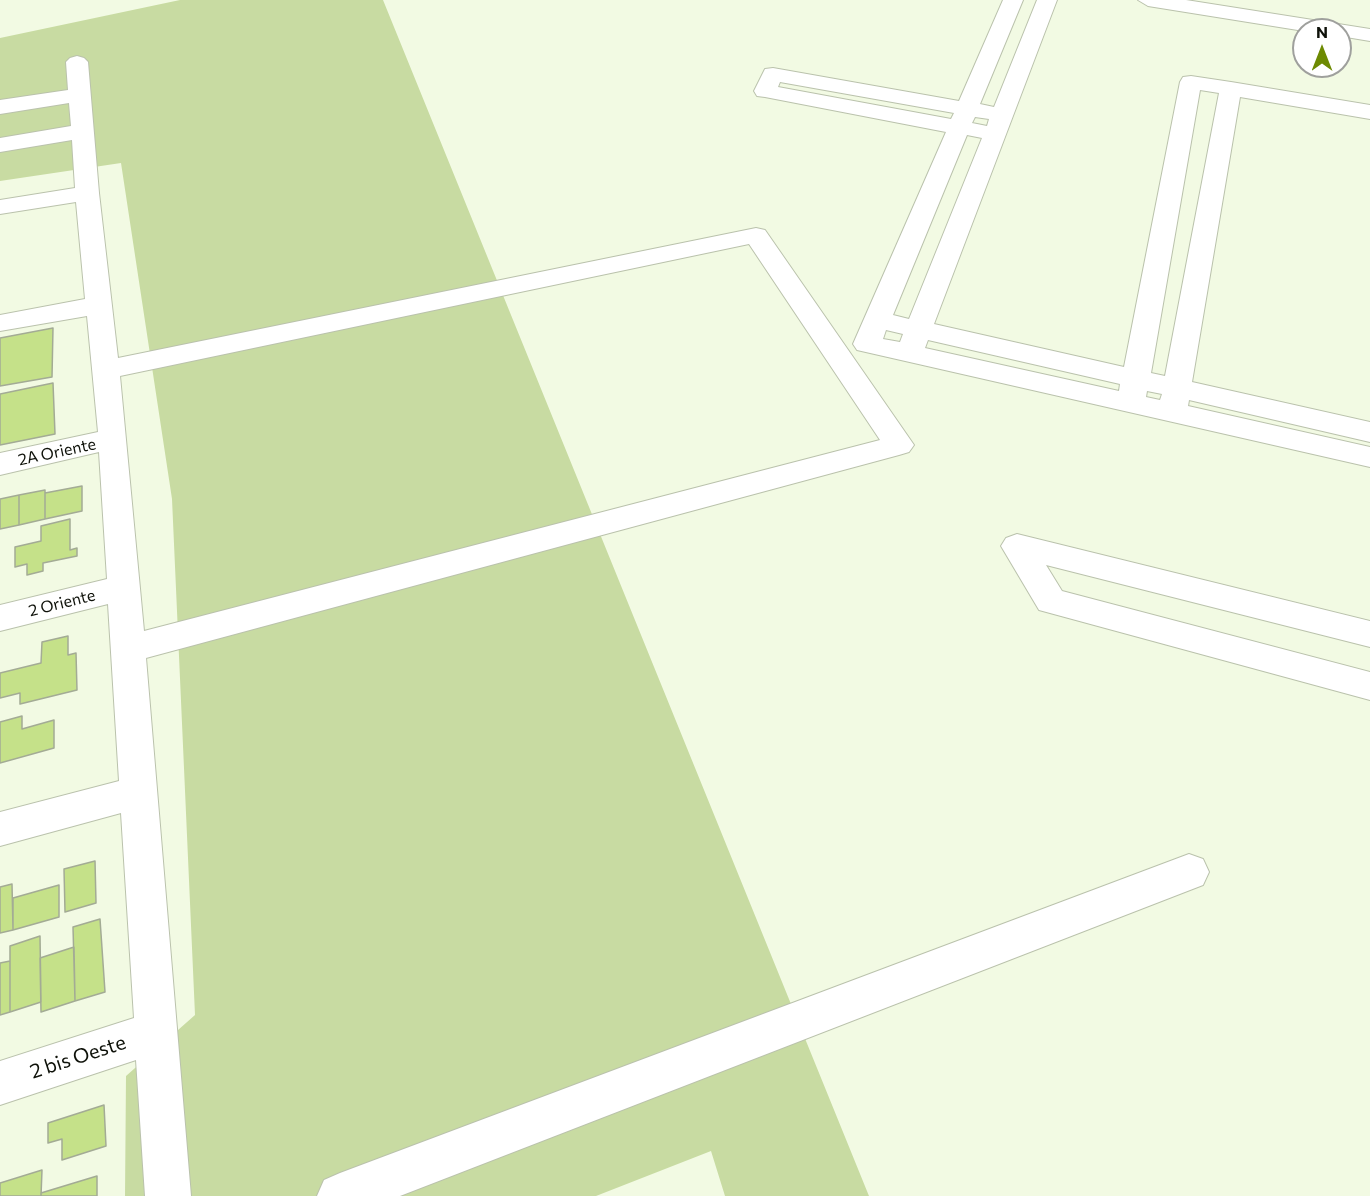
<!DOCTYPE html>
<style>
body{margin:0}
#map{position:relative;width:1370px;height:1196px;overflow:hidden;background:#f2fae3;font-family:Commissioner,sans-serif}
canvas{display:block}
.north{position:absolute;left:1292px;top:18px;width:60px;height:60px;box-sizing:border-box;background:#fff;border:2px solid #9fa09d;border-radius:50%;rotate:0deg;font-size:16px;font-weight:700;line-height:24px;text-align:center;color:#0e1109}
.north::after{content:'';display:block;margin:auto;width:21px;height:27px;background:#6d8a02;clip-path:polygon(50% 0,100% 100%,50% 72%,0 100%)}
</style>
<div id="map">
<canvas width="1370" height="1196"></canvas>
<div class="north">N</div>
</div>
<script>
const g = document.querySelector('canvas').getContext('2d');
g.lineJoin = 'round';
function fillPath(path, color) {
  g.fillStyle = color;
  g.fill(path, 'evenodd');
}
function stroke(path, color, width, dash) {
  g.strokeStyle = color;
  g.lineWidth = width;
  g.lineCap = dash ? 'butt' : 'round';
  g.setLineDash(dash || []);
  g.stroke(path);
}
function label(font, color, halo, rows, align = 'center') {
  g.font = font + ' Commissioner,sans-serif';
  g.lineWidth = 5;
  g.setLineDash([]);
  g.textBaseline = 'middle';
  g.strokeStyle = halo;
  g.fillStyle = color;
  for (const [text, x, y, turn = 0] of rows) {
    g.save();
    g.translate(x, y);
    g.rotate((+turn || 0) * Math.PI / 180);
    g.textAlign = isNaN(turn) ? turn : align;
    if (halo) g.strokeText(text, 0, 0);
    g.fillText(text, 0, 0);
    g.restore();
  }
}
const green = new Path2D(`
 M180 0H383L869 1196H725L711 1151 596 1196H125L126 1076 195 1015 172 499 121 163 0 181V38Z`);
const building = new Path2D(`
 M53 328 52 377 0 386V338Z
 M53 383 55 434 0 445V394Z
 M82 486V511L45 519V493Z
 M45 490V519L19 525V495Z
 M19 495V525L0 529V499Z
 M70 519V550L77 548V556L43 563V571L27 575V564L15 567V547L41 541V526Z
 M68 636V655L76 653 77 690 20 704V693L0 698V673L41 663 42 642Z
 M22 716V729L54 720V748L0 763V722Z
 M95 861 96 903 65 912 64 869Z
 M12 884 13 930 0 933V887Z
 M59 885V917L13 930V898Z
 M100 919 105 992 75 1001 73 927Z
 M40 936 41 1002 10 1012V946Z
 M74 947 75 1001 41 1012 40 958Z
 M10 961V1012L0 1015V963Z
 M104 1105 106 1146 62 1160V1139L48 1143V1123Z
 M42 1170 41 1196H0V1183Z
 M97 1176V1196H41V1193Z`);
const minor = new Path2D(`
 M1003 0H1023L980 104 994 107 1037 0H1057L934 324 1124 367 1180 82 1183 77 1191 76 1231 82 1370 105V119L1240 97 1192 382 1370 422V442L1189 400 1188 406 1370 447V467L857 350 853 344 946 132 765 97 757 96 754 91 765 69 773 68 959 101ZM780 82 954 113 951 119 778 87ZM1200 90 1219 93 1165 376 1151 373ZM975 117 989 119 987 126 972 123ZM967 135 982 138 909 319 893 315ZM886 330 903 334 900 342 883 339ZM928 340 1120 384 1119 391 925 348ZM1147 391 1162 394 1160 400 1146 397Z
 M1138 0H1186L1370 29V41L1340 36V30L1304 31 1148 6Z
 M77 56 84 58 88 62 99 193 118 358 756 228 765 230 914 445 909 452 899 455 146 658 191 1196H145L136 1060 0 1105V1061L134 1018 121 813 0 846V812L119 781 108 604 0 631V605L107 579 99 452 0 475V453L98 432 87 316 0 331V315L85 299 76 202 0 214V200L75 188 72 140 0 152V138L71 126 69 103 0 114V100L68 90 66 62 70 58ZM749 244 880 440 144 631 120 376Z
 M1017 534 1370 621V647L1046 565 1062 591 1370 672V700L1039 610 1001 546 1006 538Z
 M1189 854 1203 859 1209 872 1203 885 400 1196H317L324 1180 340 1173Z`);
const streetNames = [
 ["2A Oriente",57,452,-12],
 ["2 Oriente",62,603,-14]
];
const nearStreetnames = [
 ["2 bis Oeste",78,1057,-18]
];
fillPath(green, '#c8dba2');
fillPath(building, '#c5e189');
stroke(building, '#a3ab95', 1.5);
stroke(minor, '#bac2ac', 2);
fillPath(minor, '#fff');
label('16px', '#0e1109', '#fff', streetNames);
label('20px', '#0e1109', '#fff', nearStreetnames);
</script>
